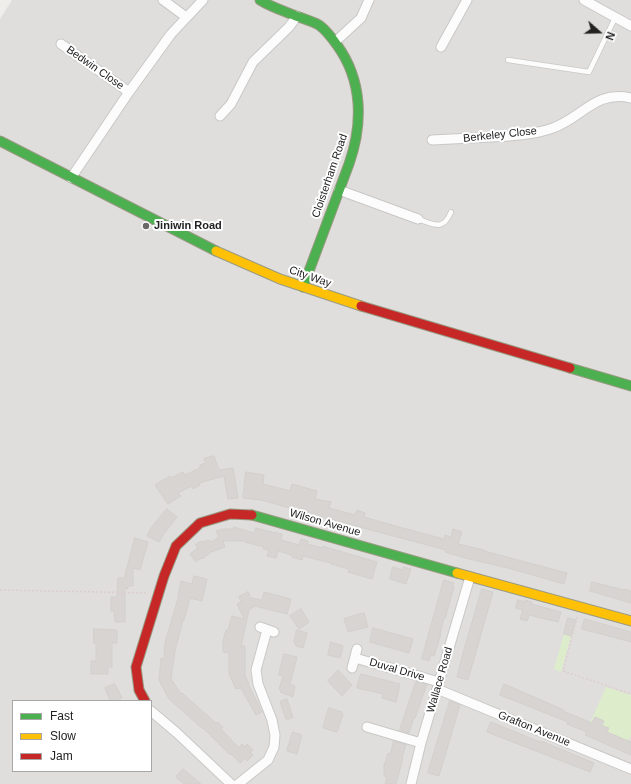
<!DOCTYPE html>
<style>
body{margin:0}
#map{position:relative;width:631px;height:784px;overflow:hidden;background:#f0eeeb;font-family:Arial,sans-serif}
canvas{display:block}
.legend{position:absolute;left:12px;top:700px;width:140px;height:72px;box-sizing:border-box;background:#fff;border:1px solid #a7a7a7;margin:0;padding:5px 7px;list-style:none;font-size:12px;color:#222}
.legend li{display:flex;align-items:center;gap:8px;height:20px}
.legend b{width:20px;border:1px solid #a7a7a7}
.north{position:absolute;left:579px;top:12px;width:40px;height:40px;-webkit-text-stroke:3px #fff;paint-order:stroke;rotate:110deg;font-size:11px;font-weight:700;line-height:16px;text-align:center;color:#222}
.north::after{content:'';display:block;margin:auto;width:14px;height:18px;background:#222;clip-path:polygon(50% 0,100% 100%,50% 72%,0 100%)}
</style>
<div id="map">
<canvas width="631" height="784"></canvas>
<ul class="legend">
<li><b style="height:5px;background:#4caf50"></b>Fast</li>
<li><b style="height:5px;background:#ffc107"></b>Slow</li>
<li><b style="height:5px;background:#c62828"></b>Jam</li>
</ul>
<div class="north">N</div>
</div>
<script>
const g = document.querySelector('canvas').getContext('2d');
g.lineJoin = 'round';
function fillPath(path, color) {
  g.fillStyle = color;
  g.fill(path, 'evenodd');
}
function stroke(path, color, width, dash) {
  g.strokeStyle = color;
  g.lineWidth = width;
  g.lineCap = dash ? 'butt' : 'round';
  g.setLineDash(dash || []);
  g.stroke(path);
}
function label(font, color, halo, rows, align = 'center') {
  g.font = font + ' Arial,sans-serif';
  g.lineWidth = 4;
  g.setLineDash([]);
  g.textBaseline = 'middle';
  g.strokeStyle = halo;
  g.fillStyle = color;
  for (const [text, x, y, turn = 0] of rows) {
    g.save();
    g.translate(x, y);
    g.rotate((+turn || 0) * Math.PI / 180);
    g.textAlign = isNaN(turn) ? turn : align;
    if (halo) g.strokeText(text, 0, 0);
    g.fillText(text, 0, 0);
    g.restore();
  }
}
const residential = new Path2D(`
 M12 0H631V784H0V19ZM13 701H151V771H13Z`);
const grass = new Path2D(`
 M564 634 571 636 561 672 554 669Z
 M606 687 631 695V737H630L628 741 607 732 609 728 602 726 604 721 595 717 592 724 590 723Z`);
const building = new Path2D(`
 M214 456 219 470 233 468 238 498 228 499 224 476 199 483 200 485 193 489 192 486 178 493 181 496 168 504 155 485 170 476 171 478 183 472 185 475 200 468V465L206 463 204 459Z
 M246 472 264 475 263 484 290 491 292 484 317 491 315 499 331 502 329 508 355 515 357 510 365 513 364 517 399 527 444 539 445 535 451 537 453 529 462 532 458 544 484 550V551L567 573 564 584 508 568 465 558 445 552 446 550 341 522 319 516 318 518 303 514 304 512 286 507 261 500 243 498Z
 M167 509 177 517 163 535 159 542 147 536 151 528Z
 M234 527 254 533 256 528 275 533V532L282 534 281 540 299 545 301 539 308 541 307 544 322 548V546L377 562 372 579 348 572 349 569 331 564V563L303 556 302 560 292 557V555L278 551 276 558 267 556 269 550 263 549 264 547 245 542V541H223L225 547 211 552 202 559 201 558 196 562 190 554 198 548 195 545 201 541 202 542 209 540 211 542 219 537 216 531 222 529H234Z
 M135 538 148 542 140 570 133 568V586H128V589L125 588V622H115L114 611H111V597H117L118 578H124Z
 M393 567 403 570V567L411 569 406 584 390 579Z
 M194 576 207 579 202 601 190 598 184 620H183L175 651 171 679 181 694 182 693 216 723 218 722 223 727 221 729 239 748 242 744 244 747 247 744 253 750 250 752 253 755 247 761 245 758 240 763 231 754 230 755 203 728V729L169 699 159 680 161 658 164 659 165 643 179 595H178L181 581 192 584Z
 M444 580 454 583 453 586 454 587 445 619 444 618 440 634H441L434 656 431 655 429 661 422 659Z
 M592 582 624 590V589L631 591V603L590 591Z
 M482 589 493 592 468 680 457 677 463 653Z
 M248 592 251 598 262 600 264 592 291 599 287 614 255 606 249 610 241 646H245V675L249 684H248L262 712 256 715 241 688 236 689 229 674V653L223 652V641L226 630H228L232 616 244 619 237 604 241 602 239 597Z
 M518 600 525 602V600L532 602 531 604 561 612 558 622 529 615 527 621 520 619 523 610 516 608Z
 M301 609 309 622 299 629 290 616Z
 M364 613 368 627 348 632 344 619Z
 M568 618 576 620 571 636 564 634Z
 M585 619 631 632V642L582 629Z
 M373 628 413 639 409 653 370 642Z
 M94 629 117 630V643H112V667H108V674H91V661H96V643H94Z
 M297 630 307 633 303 648 296 646 294 642Z
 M331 642 343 646 340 658 328 655Z
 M284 654 297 657 290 684 295 686 293 697 280 692 281 690 279 689 283 676 279 675Z
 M338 670 352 685 342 696 328 681Z
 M361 674 400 684 396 702 382 698 383 694 379 693 357 688Z
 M416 682 426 684V687L415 718 414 717 409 733 400 730Z
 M115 684 122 698 116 701H110L105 688Z
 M504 684 564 710 563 711 592 723 595 717 604 721 602 726 609 728 607 732 631 742V755L585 735 587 732 567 724 568 722 500 695Z
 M287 699 293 717 289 719H286L280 702Z
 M450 701 460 705 439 776 428 773Z
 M329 708 342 712V714H343L337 732 323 728Z
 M491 722 540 742 541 741 560 749 594 763 590 772 487 732Z
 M293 732 302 735 297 754 287 751Z
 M394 741 406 745 402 757 403 758 396 784H385L387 777 384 776V763L385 764 388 753 390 754Z
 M183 769 201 784H184L176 777Z`);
const path = new Path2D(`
 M0 590 148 593
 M577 617 563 671 631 694`);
const lane = new Path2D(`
 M508 60 589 72 615 18
 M418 219C433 224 443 232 451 212`);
const street = new Path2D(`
 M163 0 186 17
 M584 0 631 26
 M335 42 361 18 369 0
 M61 44 129 92
 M441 47 467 0
 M220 116 231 104 253 62 289 27 297 16
 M432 140C451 139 471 138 490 137 511 136 533 135 553 128 583 117 595 90 631 98
 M71 178 129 92 171 34 203 0
 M339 190 418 219
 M260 627 274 632
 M355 658 439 682
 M352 668 357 649
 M437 689 631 769
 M151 711 177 733 231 784
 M367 727 421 743
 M238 784 268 760 274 747 275 735 272 720 258 684 256 670 267 630
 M411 784 421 743 470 577`);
const fast = new Path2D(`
 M260 0C271 7 284 11 296 16 304 19 312 21 319 25 326 30 332 38 337 45 363 81 363 124 349 164L303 287
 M0 141 216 251
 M570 368 631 386
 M252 515 457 573`);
const slow = new Path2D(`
 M216 251 280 279 361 306
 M457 573 631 621`);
const jam = new Path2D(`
 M361 306 570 368
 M145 701 139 690 136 667 164 576 176 546 200 523 230 514 252 515`);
const markers = [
 [146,226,4,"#6a6968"]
];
const streetNames = [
 ["Bedwin Close",95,68,35],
 ["Berkeley Close",500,135,-6],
 ["Cloisterham Road",330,176,-71],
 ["City Way",310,277,19],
 ["Wilson Avenue",325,523,16],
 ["Duval Drive",397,670,16],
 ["Wallace Road",440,680,-74],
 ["Grafton Avenue",534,729,22]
];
const poiNames = [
 ["Jiniwin Road",154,226]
];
fillPath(residential, '#dfdedc');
fillPath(grass, '#ddeccb');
fillPath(building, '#d7d4d2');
stroke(building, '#d3d0cc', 1);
stroke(lane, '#c9c8c7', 6);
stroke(street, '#c9c8c7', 11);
stroke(fast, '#999a82', 11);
stroke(slow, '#999a82', 11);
stroke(jam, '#999a82', 11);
stroke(path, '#dccecd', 1.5, [2, 2]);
stroke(lane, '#fdfcfc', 4.5);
stroke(street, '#fdfcfc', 9);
stroke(fast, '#4caf50', 9);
stroke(slow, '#ffc107', 9);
stroke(jam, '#c62828', 9);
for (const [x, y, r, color] of markers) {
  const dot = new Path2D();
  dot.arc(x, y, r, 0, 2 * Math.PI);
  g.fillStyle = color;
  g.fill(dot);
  stroke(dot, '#fff', 1.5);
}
label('11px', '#222', '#fff', streetNames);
label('bold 11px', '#222', '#fff', poiNames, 'left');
</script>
